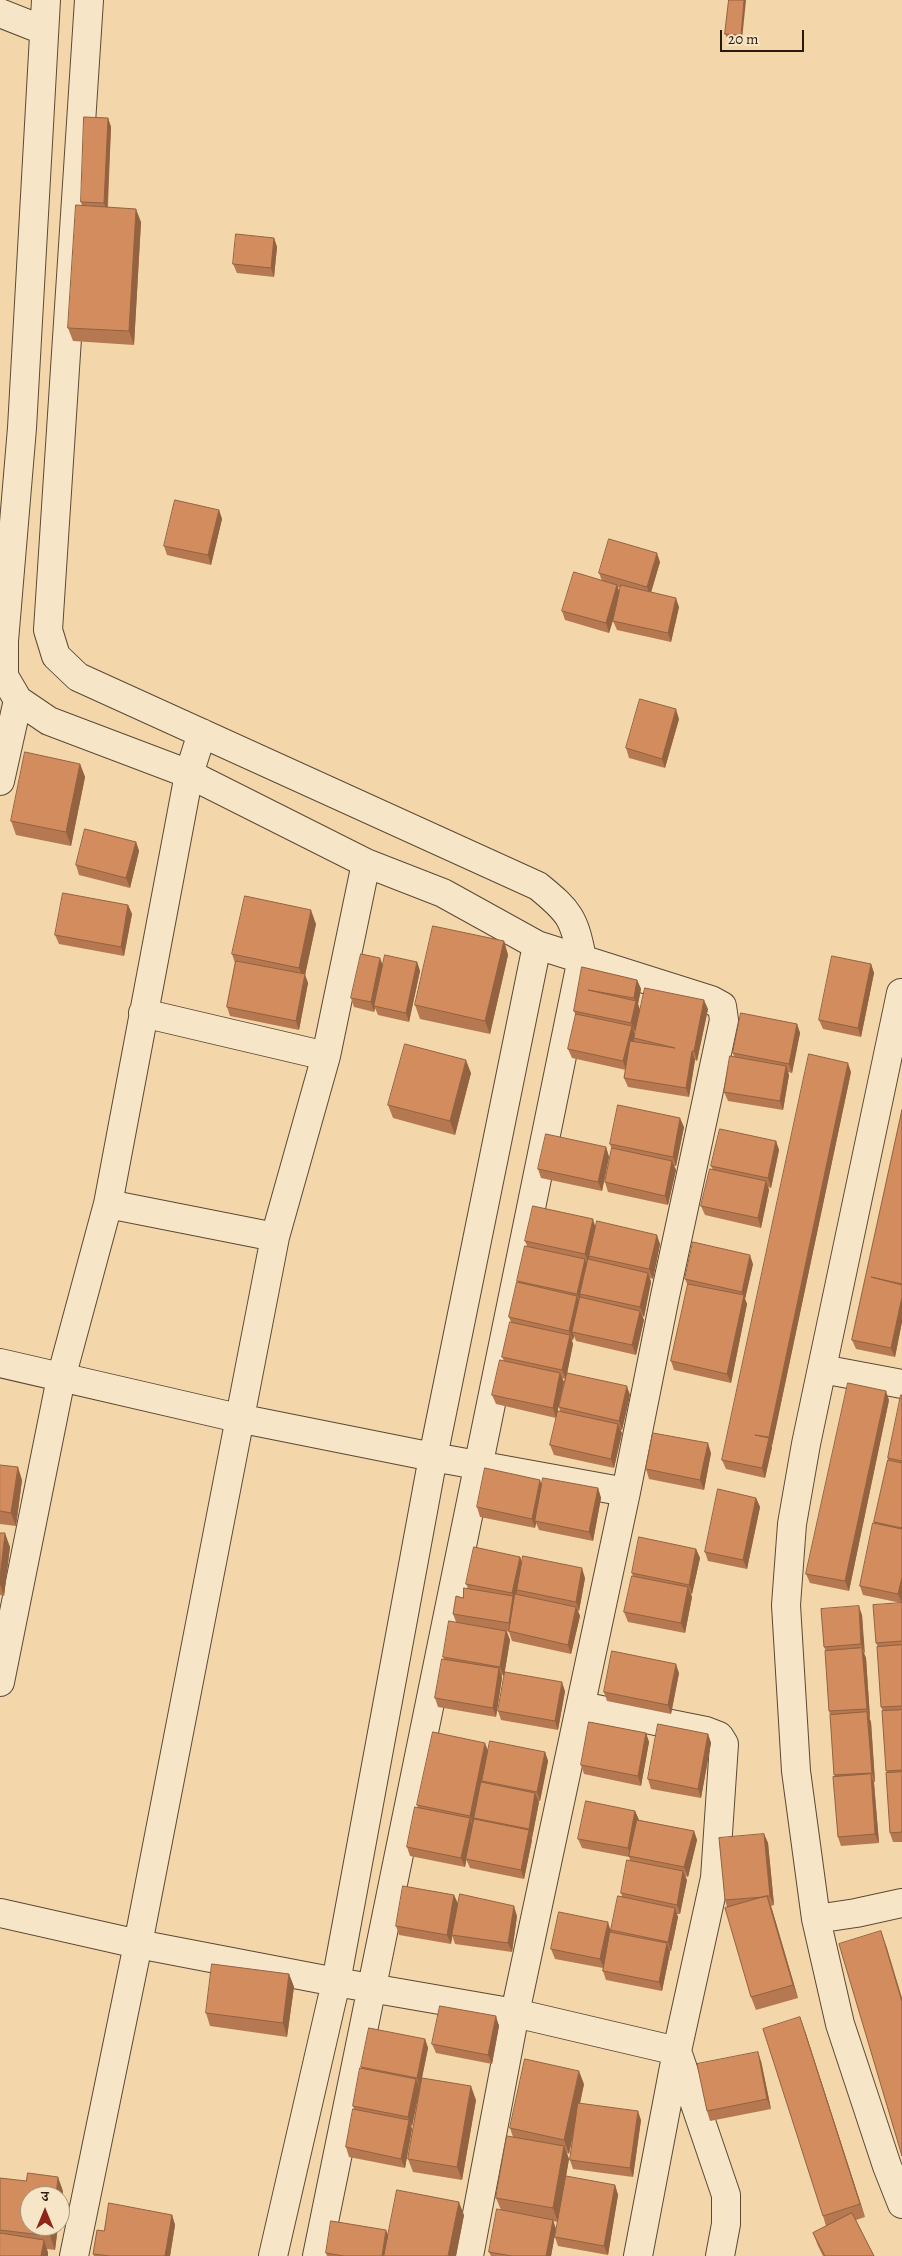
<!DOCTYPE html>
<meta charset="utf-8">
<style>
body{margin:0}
#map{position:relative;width:902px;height:2256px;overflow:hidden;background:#f3d7aa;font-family:Alegreya,"Noto Serif Devanagari",serif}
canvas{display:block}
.north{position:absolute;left:20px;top:2186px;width:50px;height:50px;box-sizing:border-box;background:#f7e5c8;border:1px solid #a5947d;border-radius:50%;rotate:0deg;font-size:14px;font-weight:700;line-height:20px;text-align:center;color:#291a0d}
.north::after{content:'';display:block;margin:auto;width:18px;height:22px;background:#8f2418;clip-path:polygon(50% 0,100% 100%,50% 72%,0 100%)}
.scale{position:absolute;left:720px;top:30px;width:84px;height:22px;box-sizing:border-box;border:2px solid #291a0d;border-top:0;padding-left:6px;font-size:15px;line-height:18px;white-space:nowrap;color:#291a0d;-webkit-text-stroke:4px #f7e5c8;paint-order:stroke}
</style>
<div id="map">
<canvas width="902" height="2256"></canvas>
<div class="north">उ</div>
<div class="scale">20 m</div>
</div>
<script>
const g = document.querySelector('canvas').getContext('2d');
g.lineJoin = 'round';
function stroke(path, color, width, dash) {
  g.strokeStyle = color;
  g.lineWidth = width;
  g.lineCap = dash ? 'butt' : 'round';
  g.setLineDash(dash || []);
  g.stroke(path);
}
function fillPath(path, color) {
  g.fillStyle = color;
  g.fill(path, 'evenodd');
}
const minor = new Path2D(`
 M46 0 22 428 4 641V676L18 700 49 721 189 774 366 863 443 893 537 945 711 1000 722 1006 724 1020 665 1296 626 1492 515 2013 469 2256
 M89 0 48 630 56 656 78 677 538 886C570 912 574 918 582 958L317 2256
 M0 13 43 30
 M0 781 18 700
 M901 993 806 1444 792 1524 786 1605 796 1771 816 1919 840 2024 887 2166 902 2204
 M143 1013 326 1056
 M108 1204 275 1237
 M0 1363 238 1418 433 1457 626 1492
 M822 1369 902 1384
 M0 1682 61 1378 108 1204 189 774 202 733
 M581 1706 706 1731 719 1736 724 1744 715 1878 677 2051 726 2195V2224L720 2256
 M0 1913 138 1944 336 1982 515 2013 677 2051 638 2256
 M816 1919 856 1913 902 1903
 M74 2256 138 1944 275 1237 326 1056 366 863
 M273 2256 336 1982 433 1457 537 945`);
const wall = new Path2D(`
 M729 0 742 40 727 38 725 34Z
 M108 118 111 127 108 207 141 222 134 345 73 341 68 328 82 206 81 202Z
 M274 238 277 247 274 277 237 273 233 264Z
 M219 510 222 519 211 565 167 555 164 546Z
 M660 562 651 592 679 607 671 642 617 630 613 621 615 615 609 633 565 620 562 611 602 581 599 573ZM618 587 621 588 620 593Z
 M679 719 665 768 629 758 626 748Z
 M80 764 85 777 71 846 16 835 11 821Z
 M136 842 139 851 130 888 79 875 76 865Z
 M128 905 132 914 124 956 59 944 55 935Z
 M316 924 305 975 308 983 299 1030 230 1016 227 1007 235 963 232 954Z
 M504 941 508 955 490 1034 420 1019 415 1005Z
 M417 962 420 971 409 1022 378 1015 375 1008 374 1012 354 1007 351 998 383 966Z
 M871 964 874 973 861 1037 823 1029 819 1020Z
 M582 967 637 980 641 989 638 1004 640 1010 634 1032 635 1034 708 1009 697 1061 695 1060 689 1097 628 1087 624 1078 626 1070 572 1058 568 1049 576 1017 574 1011Z
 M797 1024 800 1033 792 1073 788 1072 789 1075 783 1110 728 1101 724 1092 734 1057 733 1053Z
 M851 1072 765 1478 726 1469 722 1460Z
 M471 1073 455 1135 393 1118 388 1105Z
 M902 1110V1322L895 1357 856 1349 852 1340Z
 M684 1127 676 1166H674L676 1170 668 1205 608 1192 605 1182 612 1150 610 1144Z
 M776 1141 779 1150 771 1188 768 1187 769 1190 761 1228 705 1215 701 1206 713 1170 711 1166Z
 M606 1147 609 1157 602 1191 541 1178 538 1169Z
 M596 1227 660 1244 653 1279 650 1278 651 1282 644 1317 642 1316 644 1320 636 1355 576 1341 574 1336 573 1340H572L573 1344 567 1373 630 1395 622 1430H620L622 1433 614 1468 554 1455 550 1445 560 1411 559 1407 565 1379 562 1378 564 1382 556 1418 496 1404 492 1395 504 1361 502 1357 511 1322 509 1317 527 1246 525 1241Z
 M753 1264 745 1299 747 1304 731 1383 674 1370 671 1361 688 1286 685 1279Z
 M902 1395V1842H893L890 1833 887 1773 883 1711 881 1707 878 1647 876 1643 901 1603 863 1595 860 1586 874 1523V1522L888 1460V1458Z
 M889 1400 849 1591 810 1583 806 1574Z
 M711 1453 704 1490 649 1479 646 1469Z
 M0 1465 22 1480 16 1526 0 1524Z
 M542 1485 598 1488 601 1498 593 1541 539 1530 536 1523 535 1528 480 1517 477 1507Z
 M756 1498 760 1507 747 1569 708 1561 705 1552Z
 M0 1533 10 1547 4 1596 0 1595Z
 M696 1549 700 1558 692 1594H691L692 1597 685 1633 628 1622 624 1612 633 1577 632 1573Z
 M520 1557 522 1563 585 1578 579 1611H578L580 1616 571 1654 512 1641 509 1632 507 1631 510 1640 504 1676 502 1675V1678L496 1717 438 1707 435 1698 444 1659 443 1657 456 1622 453 1614 468 1588 466 1584Z
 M862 1615 864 1654 866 1658 870 1718H869L871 1722 875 1782H874L879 1843 841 1846 838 1837 835 1777 830 1715 829 1711 826 1651 824 1647Z
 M679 1673 671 1714 607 1701 604 1692Z
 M565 1691 558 1730 501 1720 498 1711Z
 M646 1733 649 1742 641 1786 584 1774 581 1765Z
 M708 1734 711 1743 701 1798 651 1789 648 1779Z
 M488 1750 545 1752 548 1761 540 1801H538L539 1802 532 1838V1840L524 1879 470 1868 466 1859 465 1867 410 1856 407 1847 418 1808 417 1805Z
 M635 1811 639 1820 694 1831 697 1840 688 1877 685 1876 687 1880 680 1914H677L678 1917 671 1951H670V1952L662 1991 606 1980 603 1971V1968L555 1959 551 1949 611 1929 622 1896 621 1893 630 1860 629 1857 582 1848 578 1839Z
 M764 1834 768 1843 774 1905 771 1906 798 1998 756 2010 751 1997 725 1900Z
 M454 1895 458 1904 517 1916 512 1952 455 1944 452 1935 451 1944 399 1935 396 1926Z
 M289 1974 294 1987 287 2037 210 2026 206 2013Z
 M499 2026 492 2064 436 2053 432 2044Z
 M805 2031 865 2217 856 2220 874 2256H823L818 2246 813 2233 826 2226 823 2216Z
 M425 2039 428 2048 422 2078 476 2100 462 2180 413 2172 408 2159 420 2087H419L420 2088 411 2127 412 2129 405 2168 349 2157 346 2147 354 2109 353 2106 361 2068V2067Z
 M761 2061 771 2109 710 2121 707 2111Z
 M584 2084 580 2103 641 2120 633 2177 573 2169 570 2160 574 2129 569 2154 567 2153 569 2159 558 2222 553 2221 556 2229 551 2256H491L489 2252 501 2210 496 2198 513 2137 510 2128Z
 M0 2178 63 2191 60 2213V2196L58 2226 55 2250 47 2249 48 2253V2256H0Z
 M615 2185 618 2195 608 2255 558 2246 555 2237Z
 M172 2215 175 2225 170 2256H94L93 2254 104 2231Z
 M464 2215 456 2256H327L326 2253 388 2235Z`);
const shadedWall = new Path2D(`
 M744 0H746L742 40 741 35Z
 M108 118 111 127 107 212 104 203Z
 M136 209 141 222 134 345 129 331Z
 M274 238 277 247 274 277 271 268Z
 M219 510 222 519 211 565 208 555Z
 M657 553 660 562 650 596 647 587Z
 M617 585 620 595 609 633 606 623Z
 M676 598 679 607 671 642 668 633Z
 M676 709 679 719 665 768 662 759Z
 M80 764 85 777 71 846 66 832Z
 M136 842 139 851 130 888 126 878Z
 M128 905 132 914 124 956 121 947Z
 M311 910 316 924 305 975 308 983 299 1030 296 1021 304 981 299 968Z
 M504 941 508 955 490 1034 485 1021Z
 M380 958 384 968 374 1006 375 1008 374 1012 371 1002Z
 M417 962 420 971 409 1022 406 1013Z
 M871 964 874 973 861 1037 858 1028Z
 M637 980 641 989 638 1004 640 1010 635 1032 631 1023 636 1003 634 998Z
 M704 1000 708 1009 697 1061 694 1051Z
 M797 1024 800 1033 792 1073 789 1064Z
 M632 1026 635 1035 626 1070 623 1061Z
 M692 1051 695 1060 689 1097 686 1088Z
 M466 1060 471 1073 455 1135 450 1121Z
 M848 1063 851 1072 772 1446 769 1437Z
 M786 1066 789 1075 783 1110 780 1101Z
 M680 1118 684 1127 676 1166 673 1157Z
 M776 1141 779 1150 771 1188 768 1178Z
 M606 1147 609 1157 602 1191 598 1182Z
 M672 1161 676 1170 668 1205 665 1196Z
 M766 1181 769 1190 761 1228 758 1218Z
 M593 1219 596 1229 588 1263 585 1254Z
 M657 1235 660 1244 653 1279 649 1269Z
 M750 1255 753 1264 745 1299 747 1304 731 1383 727 1374 743 1297 742 1292Z
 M585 1259 588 1269 580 1294 582 1299 581 1303 577 1294Z
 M648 1273 651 1282 644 1317 640 1307Z
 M577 1296 580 1305 572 1332 574 1336 573 1340 569 1331Z
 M902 1297V1322L895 1357 891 1348Z
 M640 1311 644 1320 636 1355 632 1345Z
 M570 1335 573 1344 566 1379 562 1370Z
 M560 1373 564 1382 556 1418 553 1408Z
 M627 1386 630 1395 622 1430 619 1421Z
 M886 1391 889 1400 849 1591 845 1581Z
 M618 1424 622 1433 614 1468 611 1459Z
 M769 1438 772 1448 765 1478 762 1468Z
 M708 1443 711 1453 704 1490 700 1480Z
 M18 1467 22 1480 16 1526 11 1513Z
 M540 1480 543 1489 535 1521 536 1523 535 1528 532 1519Z
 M598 1488 601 1498 593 1541 589 1532Z
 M756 1498 760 1507 747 1569 743 1560Z
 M5 1533 10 1547 4 1596 0 1584V1578Z
 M696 1549 700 1558 692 1594 689 1585Z
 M520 1557 523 1566 517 1590V1592L515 1602 512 1632 509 1623 513 1596 512 1593Z
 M582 1568 585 1578 579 1611 576 1602Z
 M902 1577V1603L898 1594Z
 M688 1587 692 1597 685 1633 681 1623Z
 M859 1606 862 1615 865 1654 861 1644Z
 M576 1607 580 1616 571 1654 568 1645Z
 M506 1631 510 1640 504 1676 500 1667Z
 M862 1648 866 1658 870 1718 867 1709Z
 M676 1664 679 1673 671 1714 668 1705Z
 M499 1668 502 1678 496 1717 493 1708Z
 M562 1682 565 1691 558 1730 555 1721Z
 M867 1712 871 1722 875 1782 872 1773Z
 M646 1733 649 1742 641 1786 638 1776Z
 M708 1734 711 1743 701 1798 698 1789Z
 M485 1743 489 1753 482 1781 483 1783 474 1818 475 1821 474 1826 470 1816Z
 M545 1752 548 1761 540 1801 537 1792Z
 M871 1774 874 1784 879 1843 875 1834Z
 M535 1793 539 1802 532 1838 529 1829Z
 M635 1811 639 1820 631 1858 628 1848Z
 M470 1818 473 1828 465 1867 461 1858Z
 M529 1830 532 1840 524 1879 521 1870Z
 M694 1831 697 1840 688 1877 684 1867Z
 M764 1834 768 1843 774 1905 770 1896Z
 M683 1871 687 1880 680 1914 677 1905Z
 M454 1895 458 1904 451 1944 447 1935Z
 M767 1896 772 1909 798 1998 793 1985Z
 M514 1906 517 1916 512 1952 508 1943Z
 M675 1908 678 1917 671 1951 668 1942Z
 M608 1922 611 1932 604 1968 600 1959Z
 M881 1931 887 1948 902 1998V2002Z
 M667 1943 670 1952 662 1991 659 1982Z
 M289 1974 294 1987 287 2037 283 2023Z
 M496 2016 499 2026 492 2064 488 2055Z
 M800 2017 805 2031 865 2217 860 2204Z
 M425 2039 428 2048 420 2087 417 2078Z
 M758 2052 761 2061 771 2109 767 2099Z
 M579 2071 584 2084 569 2154 564 2140Z
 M416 2079 420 2088 412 2127 408 2117Z
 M471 2086 476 2100 462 2180 457 2167Z
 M638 2111 641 2120 633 2177 630 2168Z
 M409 2120 412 2129 405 2168 401 2159Z
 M564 2146 569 2159 558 2222 553 2208Z
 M58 2177 63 2191 60 2213V2196H56Z
 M615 2185 618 2195 608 2255 604 2246Z
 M459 2202 464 2215 456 2256H448Z
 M172 2215 175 2225 170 2256H165Z
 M553 2220 556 2229 551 2256H546Z
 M51 2226H58L55 2250 50 2236Z
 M386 2230 390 2240 387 2256H382Z
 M44 2240 48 2253V2256H41Z`);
const building = new Path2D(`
 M729 0H744L741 35 725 34Z
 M84 117 108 118 104 203 81 202Z
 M76 205 136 209 129 331 68 328Z
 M236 234 274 238 271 268 233 264Z
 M175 500 219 510 208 555 164 546Z
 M609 539 657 553 647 587 599 573Z
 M574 572 617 585 606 623 562 611Z
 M621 585 676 598 668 633 613 621Z
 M640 699 676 709 662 759 626 748Z
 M25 752 80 764 66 832 11 821Z
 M85 829 136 842 126 878 76 865Z
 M63 893 128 905 121 947 55 935Z
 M245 896 311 910 299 968 232 954Z
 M433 926 504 941 485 1021 415 1005Z
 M361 954 380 958 371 1002 351 998Z
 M385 955 417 962 406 1013 374 1006Z
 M832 956 871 964 858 1028 819 1020Z
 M236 961 305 974 296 1021 227 1007Z
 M582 967 637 980 634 998 588 990 636 1001 631 1023 574 1011Z
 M645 988 704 1000 694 1051H692L686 1088 624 1078 630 1041 675 1048 634 1038Z
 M741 1013 797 1024 789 1064 733 1053Z
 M576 1014 632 1026 623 1061 568 1049Z
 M405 1044 466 1060 450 1121 388 1105Z
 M809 1054 848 1063 769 1437 755 1435 769 1438 762 1468 722 1460Z
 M730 1056 786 1066 780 1101 724 1092Z
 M618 1105 680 1118 673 1157 610 1144Z
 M902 1110V1284L871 1277 902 1285V1297L891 1348 852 1340Z
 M720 1129 776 1141 768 1178 711 1166Z
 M546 1134 606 1147 598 1182 538 1169Z
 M612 1148 672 1161 665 1196 605 1182Z
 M710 1169 766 1181 758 1218 701 1206Z
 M533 1206 593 1219 585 1254 525 1241Z
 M597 1221 657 1235 649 1269 589 1256Z
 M693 1242 750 1255 742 1292 685 1279Z
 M525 1246 585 1259 577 1294 517 1281Z
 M588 1259 648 1273 640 1307 580 1294Z
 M517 1282 577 1296 569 1331 509 1317Z
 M688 1284 744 1295 727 1374 671 1361Z
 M580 1297 640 1311 632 1345 572 1332Z
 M510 1322 570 1335 562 1370 502 1357Z
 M500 1360 560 1373 553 1408 492 1395Z
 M567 1373 627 1386 619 1421 559 1407Z
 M848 1383 886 1391 845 1581 806 1574Z
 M901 1395H902V1461L888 1458Z
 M558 1411 618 1424 611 1459 550 1445Z
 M653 1433 708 1443 700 1480 646 1469Z
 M888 1460 902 1463V1528L874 1522Z
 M0 1465 18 1467 11 1513 0 1511Z
 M485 1468 540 1480 532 1519 477 1507Z
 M543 1478 598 1488 589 1532 535 1521Z
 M718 1489 756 1498 743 1560 705 1552Z
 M873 1523 902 1529V1577L898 1594 860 1586Z
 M0 1533H5L0 1578Z
 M639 1537 696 1549 689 1585 632 1573Z
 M474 1547 520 1557 512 1593 466 1584Z
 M523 1556 582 1568 576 1602 517 1590Z
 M632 1576 688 1587 681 1623 624 1612Z
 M464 1588 513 1596 509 1623 453 1614 456 1596 463 1598Z
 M515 1594 576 1607 568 1645 509 1631Z
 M902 1603V1641L876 1643 873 1605Z
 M859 1606 861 1644 824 1647 821 1609Z
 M449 1621 506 1631 500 1667 443 1657Z
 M902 1645V1706L881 1707 877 1647Z
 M862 1648 867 1709 829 1711 825 1651Z
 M612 1651 676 1664 668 1705 604 1692Z
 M442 1659 499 1668 493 1708 435 1698Z
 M505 1672 562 1682 555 1721 498 1711Z
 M902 1710V1770L886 1771 882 1711Z
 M867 1712 872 1773 834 1775 830 1715Z
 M589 1722 646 1733 638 1776 581 1765Z
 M658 1724 708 1734 698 1789 648 1779Z
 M433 1732 485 1743 470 1816 417 1805Z
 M490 1741 545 1752 537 1792 482 1781Z
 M902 1772V1832L890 1833 886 1773Z
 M871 1774 875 1834 838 1837 833 1777Z
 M481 1782 535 1793 529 1829 474 1818Z
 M586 1801 635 1811 628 1848 578 1839Z
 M415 1807 470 1818 461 1858 407 1847Z
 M474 1819 529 1830 521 1870 466 1859Z
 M637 1820 694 1831 684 1867 629 1856Z
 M764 1834 770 1896H767L764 1897 725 1900 719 1838Z
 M627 1860 683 1871 677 1905 621 1893Z
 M403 1886 454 1895 447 1935 396 1926Z
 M460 1894 514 1906 508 1943 452 1935Z
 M618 1896 675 1908 668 1942 611 1930Z
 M767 1896 793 1985 751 1997 725 1908Z
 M559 1912 608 1922 600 1959 551 1949Z
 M881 1931 902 2002V2156L839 1944Z
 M610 1932 667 1943 659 1982 603 1971Z
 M212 1964 289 1974 283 2023 206 2013Z
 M440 2006 496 2016 488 2055 432 2044Z
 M800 2017 860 2204 823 2216 763 2029Z
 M369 2028 425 2039 417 2078 361 2067Z
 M758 2052 767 2099 707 2111 697 2064Z
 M525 2059 579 2071 564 2140 510 2128Z
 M360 2068 416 2079 408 2117 353 2106Z
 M422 2078 471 2086 457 2167 408 2159Z
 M578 2103 638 2111 630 2168 570 2160Z
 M353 2109 409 2120 401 2159 346 2147Z
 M507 2136 564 2146 553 2208 496 2198Z
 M28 2173 58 2177 56 2196H30V2226H51L50 2236 0 2230V2178L26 2181Z
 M566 2176 615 2185 604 2246 555 2237Z
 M397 2190 459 2202 448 2256H384Z
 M109 2203 172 2215 165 2256H110L93 2254 97 2230 104 2231Z
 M497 2209 553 2220 546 2256H512L489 2252Z
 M852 2213 874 2256H825L813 2233Z
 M331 2221 386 2230 382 2256H344L326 2253Z
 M0 2233 44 2240 41 2256H0Z`);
stroke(minor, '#5c4934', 30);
stroke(minor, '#f7e5c8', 28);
fillPath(wall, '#b57850');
fillPath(shadedWall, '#936241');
fillPath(building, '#d28c5d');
stroke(building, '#936241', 1);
</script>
